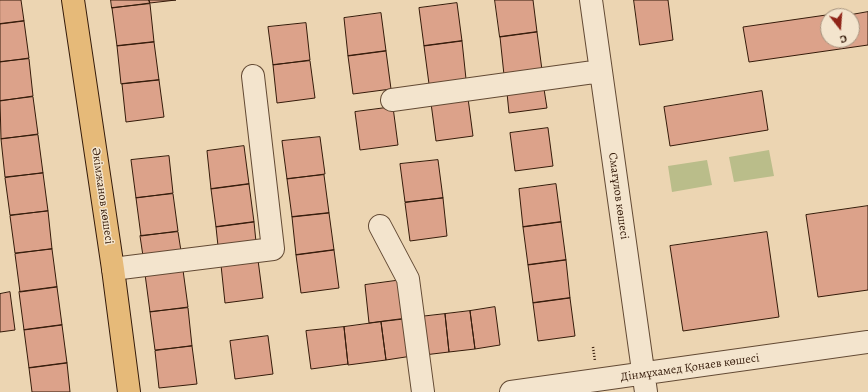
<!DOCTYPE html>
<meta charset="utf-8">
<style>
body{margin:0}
#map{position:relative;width:868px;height:392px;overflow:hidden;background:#ecd5b2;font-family:Alegreya,serif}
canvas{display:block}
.north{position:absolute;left:820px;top:8px;width:40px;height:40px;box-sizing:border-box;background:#f3e4cd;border:1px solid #a7947f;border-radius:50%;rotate:163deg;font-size:11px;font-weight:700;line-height:16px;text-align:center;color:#351b0a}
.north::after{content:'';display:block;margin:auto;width:14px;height:18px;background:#8f2418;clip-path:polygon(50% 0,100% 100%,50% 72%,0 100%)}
</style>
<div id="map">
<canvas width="868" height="392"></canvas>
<div class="north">С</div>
</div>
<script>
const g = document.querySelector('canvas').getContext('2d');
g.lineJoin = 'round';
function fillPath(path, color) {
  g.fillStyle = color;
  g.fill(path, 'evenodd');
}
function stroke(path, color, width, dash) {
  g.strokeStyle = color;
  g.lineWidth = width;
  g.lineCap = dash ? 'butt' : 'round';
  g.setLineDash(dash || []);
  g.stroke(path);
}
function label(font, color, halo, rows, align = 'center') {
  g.font = font + ' Alegreya,serif';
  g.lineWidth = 3;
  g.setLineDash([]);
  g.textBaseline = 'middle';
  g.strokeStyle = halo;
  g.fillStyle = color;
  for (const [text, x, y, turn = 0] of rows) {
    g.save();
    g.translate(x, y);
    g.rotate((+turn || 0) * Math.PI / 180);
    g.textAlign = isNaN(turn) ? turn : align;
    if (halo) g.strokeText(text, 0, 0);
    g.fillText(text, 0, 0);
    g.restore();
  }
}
const green = new Path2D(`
 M769 150 774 176 734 182 729 157Z
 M707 160 712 185 672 192 668 166Z`);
const building = new Path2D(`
 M0 0H21L24 21 0 24Z
 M111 0H149L150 3 112 8Z
 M149 0H176L150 3Z
 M495 0H533L537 32 500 37Z
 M634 0H668L673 40 640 45Z
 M457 3 462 41 424 46 419 8Z
 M150 4 154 42 117 46 112 8Z
 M868 12V45L749 62 743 27 840 13 841 16ZM828 16H852V40H828Z
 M381 13 386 51 348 56 344 18Z
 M24 21 29 58 0 62V24Z
 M306 23 310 60 273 65 268 27Z
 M537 32 542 70 504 75 500 37Z
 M462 41 466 79 429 84 424 46Z
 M154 42 159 80 121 84 117 46Z
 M386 51 391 89 353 94 348 56Z
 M29 59 33 96 0 101V62Z
 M310 61 315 98 277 103 273 65Z
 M159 80 164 117 126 122 122 84Z
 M544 89 547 108 509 113 507 93Z
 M762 91 768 130 670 146 664 107Z
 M33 97 38 134 1 139 0 101Z
 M468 98 473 136 436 141 431 103Z
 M393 107 398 145 360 150 355 112Z
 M548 128 553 166 515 171 510 133Z
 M38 135 43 173 5 177 1 139Z
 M320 137 325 174 287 179 282 141Z
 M244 146 249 184 211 189 207 151Z
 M169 156 173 193 136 198 131 160Z
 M438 160 443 198 405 202 400 164Z
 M43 173 48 211 10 215 5 178Z
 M324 175 329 213 292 217 287 179Z
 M249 184 254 222 216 227 211 189Z
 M556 184 561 222 523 227 519 189Z
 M173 194 178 231 141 236 136 198Z
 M443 198 447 236 410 241 405 203Z
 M868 206V290L818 297 806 215Z
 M48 211 52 249 15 253 10 216Z
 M329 213 334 250 296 255 292 217Z
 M254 222 256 242 218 246 216 227Z
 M561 222 566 260 528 265 523 227Z
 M178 232 181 251 143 256 140 236Z
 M767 232 779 317 683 331 670 246Z
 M52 249 57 287 20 292 15 254Z
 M334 250 339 288 301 293 296 255Z
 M258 260 263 298 225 303 221 265Z
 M566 260 570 298 533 303 528 265Z
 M183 270 188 307 150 312 145 274Z
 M402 280 407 318 369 323 365 285Z
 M57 287 62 325 24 330 19 292Z
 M10 292 15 330 0 332V294Z
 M570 298 575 336 538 341 533 303Z
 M495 307 500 345 475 349 470 311Z
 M188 308 192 346 155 350 150 312Z
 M470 311 475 349 449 352 445 314Z
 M445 314 449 352 424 355 419 317Z
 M407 319 412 356 386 360 381 322Z
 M381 322 386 360 348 365 344 327Z
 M62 325 67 363 29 368 24 330Z
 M344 327 348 364 311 369 306 331Z
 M268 336 273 374 235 379 230 341Z
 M192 346 197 384 159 388 155 351Z
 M67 363 70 392H32L29 368Z`);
const path = new Path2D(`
 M593 347 595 361`);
const minor = new Path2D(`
 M591 0 646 392
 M392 100 601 71
 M380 226 408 279 423 392
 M113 269 273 249 253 76
 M511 392 868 342`);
const major = new Path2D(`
 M73 0 113 269 129 392`);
const streetNames = [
 ["Әкімжанов көшесі",102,196,82],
 ["Смағұлов көшесі",618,196,82],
 ["Дінмұхамед Қонаев көшесі",690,368,-8]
];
fillPath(green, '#babd8a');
fillPath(building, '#dca28a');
stroke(building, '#351b0a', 1);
stroke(minor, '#634a34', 24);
stroke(major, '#351b0a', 24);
stroke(path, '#351b0a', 2.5, [1, 2]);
stroke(minor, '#f3e4cd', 22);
stroke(major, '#e6ba79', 22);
label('12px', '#351b0a', '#f3e4cd', streetNames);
</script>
